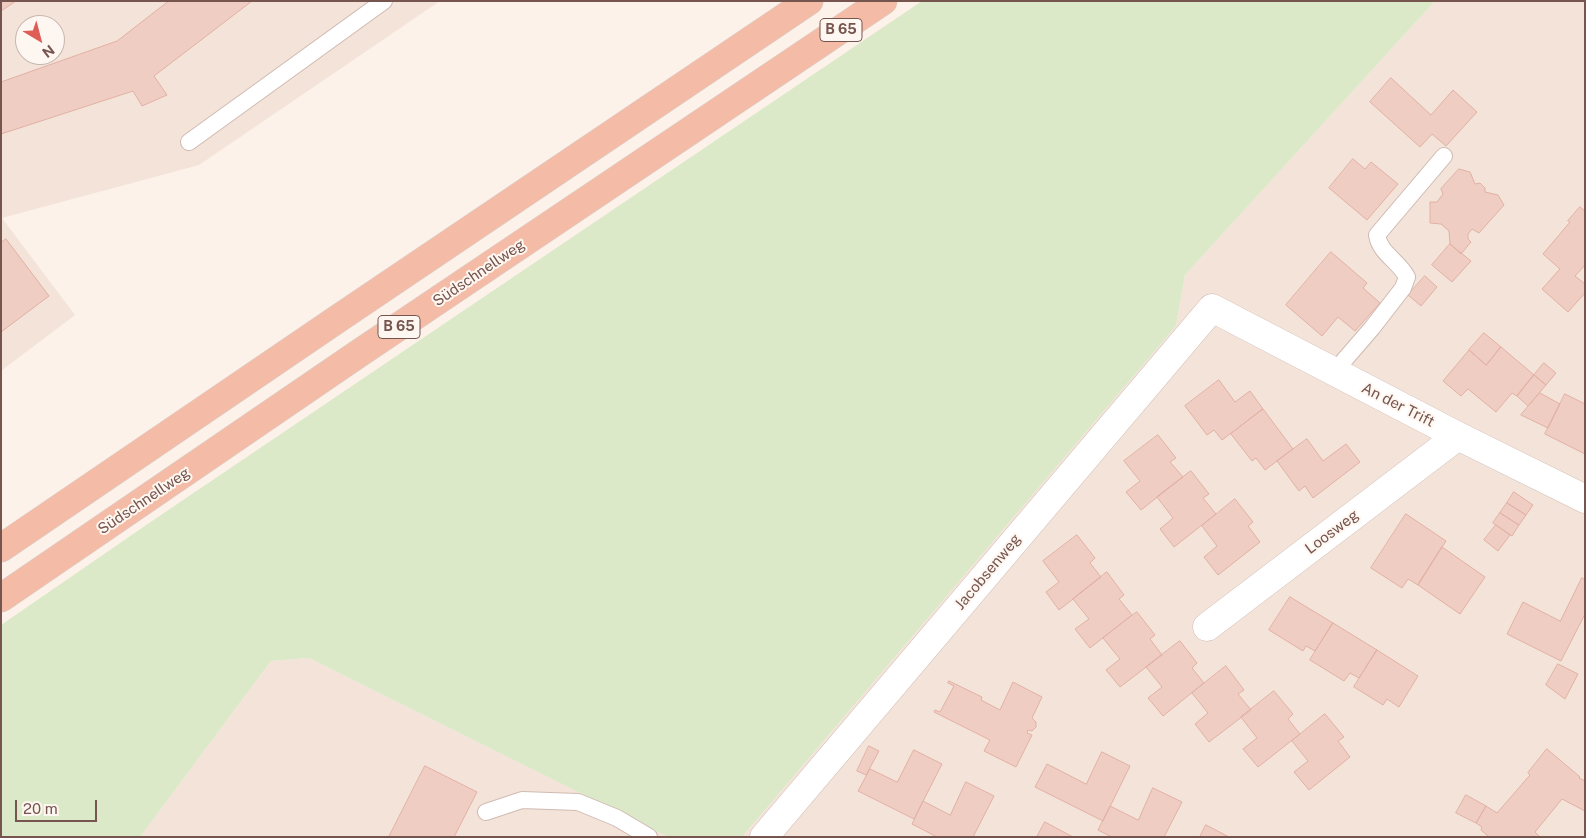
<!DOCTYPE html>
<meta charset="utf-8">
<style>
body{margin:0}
#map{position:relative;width:1586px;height:838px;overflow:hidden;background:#fcf2ea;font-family:"Public Sans",sans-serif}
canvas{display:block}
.frame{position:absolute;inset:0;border:2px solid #76554e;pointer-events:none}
.north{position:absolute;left:15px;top:15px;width:50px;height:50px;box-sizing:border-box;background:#fef7f1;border:1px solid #c8b6b0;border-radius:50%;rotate:143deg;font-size:14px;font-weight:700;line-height:20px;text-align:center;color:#76554e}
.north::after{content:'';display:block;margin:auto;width:18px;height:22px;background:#de5d57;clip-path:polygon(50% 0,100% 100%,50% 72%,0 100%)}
.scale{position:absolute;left:15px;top:800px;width:82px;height:22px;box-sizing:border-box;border:2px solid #76554e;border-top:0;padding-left:6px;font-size:15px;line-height:18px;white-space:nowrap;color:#76554e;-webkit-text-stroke:4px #fef7f1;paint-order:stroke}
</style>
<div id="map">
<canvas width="1586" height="838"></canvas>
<div class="frame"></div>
<div class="north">N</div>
<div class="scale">20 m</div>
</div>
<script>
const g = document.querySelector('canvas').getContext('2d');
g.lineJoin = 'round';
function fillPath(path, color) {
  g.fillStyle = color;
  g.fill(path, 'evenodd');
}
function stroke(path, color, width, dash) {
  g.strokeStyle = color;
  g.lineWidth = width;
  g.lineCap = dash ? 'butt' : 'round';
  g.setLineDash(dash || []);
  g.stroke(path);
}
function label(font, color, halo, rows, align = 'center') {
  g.font = font + ' "Public Sans",sans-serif';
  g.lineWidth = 4;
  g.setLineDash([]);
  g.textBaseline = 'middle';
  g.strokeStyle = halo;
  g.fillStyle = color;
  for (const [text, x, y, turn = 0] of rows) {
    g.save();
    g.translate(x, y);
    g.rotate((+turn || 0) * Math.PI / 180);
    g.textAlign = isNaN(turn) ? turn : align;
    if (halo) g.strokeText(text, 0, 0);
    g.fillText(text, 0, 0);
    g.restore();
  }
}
const residential = new Path2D(`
 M1 1H440L199 165 2 218 75 315 1 371ZM25 25H55V55H25Z
 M1435 1H1585V837H742L1176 326 1185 275Z
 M309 658 668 837H140L271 661Z`);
const green = new Path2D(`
 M922 1H1435L1185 275 1176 326 742 837H668L309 658 271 661 140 837H1V625L152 521Z`);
const building = new Path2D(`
 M1 1H16L1 11Z
 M169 1H252L154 76 167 95 142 106 133 91 1 134V82L117 41Z
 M1391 78 1431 115 1453 90 1477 112 1446 146 1432 134 1420 147 1370 102Z
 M1353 159 1365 169 1371 162 1398 184 1367 220 1329 188Z
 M1459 169 1470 172 1475 184 1480 183 1485 188V192L1498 195 1504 205 1479 233 1472 229 1468 234V239L1471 242 1461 254 1450 244 1449 231 1441 224 1430 223V202H1437L1443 194 1441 189Z
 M1580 207 1585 211V265L1575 276 1585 284V293L1568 312 1542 289 1560 269 1543 254 1570 222 1568 221Z
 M6 239 49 296 1 332V243Z
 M1450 244 1471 261 1452 282 1432 265Z
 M1331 252 1367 283 1363 288 1380 303 1355 331 1338 317 1322 336 1286 305Z
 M1425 276 1437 287 1421 306 1408 295Z
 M1484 333 1501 347 1486 365 1469 350Z
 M1501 347 1534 375 1517 396 1512 393 1496 412 1468 389 1461 396 1443 381 1469 350 1486 365Z
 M1544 363 1556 373 1546 385 1534 375Z
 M1534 375 1546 385 1528 406 1517 396Z
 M1219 380 1235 402 1250 391 1263 409 1222 440 1214 430 1207 435 1185 406Z
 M1540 393 1560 404 1548 428 1521 415Z
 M1565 394 1585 404V454L1545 434Z
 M1263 409 1293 449 1265 470 1256 458 1252 461 1231 434Z
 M1158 435 1176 458 1170 462 1183 477 1141 510 1126 492 1140 481 1124 461Z
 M1307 439 1323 461 1346 444 1360 462 1313 498 1305 486 1299 491 1277 461Z
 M1191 471 1209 494 1203 498 1216 514 1174 547 1160 529 1173 518 1157 497Z
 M1514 492 1533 505 1526 515 1507 503Z
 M1235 499 1253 522 1248 526 1260 542 1218 575 1204 557 1217 546 1202 526Z
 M1507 503 1526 515 1519 525 1500 513Z
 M1500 513 1519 525 1512 536 1493 523Z
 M1406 514 1446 541 1418 585 1408 579 1402 588 1371 568Z
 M1496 525 1510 535 1498 551 1484 540Z
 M1077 535 1095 558 1090 563 1101 577 1059 610 1046 592 1059 582 1043 561Z
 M1442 547 1485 577 1460 614 1418 585Z
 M1107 572 1124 595 1119 599 1132 615 1090 648 1075 629 1089 619 1073 599Z
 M1582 578 1585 580V614L1561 661 1507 634 1523 602 1560 621Z
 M1290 597 1333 623 1315 651 1306 646 1303 651 1269 630Z
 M1137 612 1155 635 1150 639 1162 655 1120 687 1106 670 1120 659 1103 638Z
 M1333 623 1377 650 1359 678 1350 673 1344 681 1310 660Z
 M1180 641 1197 663 1192 668 1204 683 1163 716 1148 698 1162 687 1146 667Z
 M1377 650 1418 676 1399 707 1387 699 1383 705 1354 687Z
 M1558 664 1578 674 1565 699 1546 685Z
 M1226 666 1244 690 1238 694 1251 710 1209 742 1195 724 1208 713 1192 693Z
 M949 681 982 697 981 700 1000 710 1013 682 1042 697 1032 718 1036 722V727L1032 731 1028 730 1027 733 1032 735 1016 767 984 751 990 740 934 712 935 710 940 712 954 686 948 683Z
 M1274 691 1293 714 1288 719 1300 734 1258 767 1243 749 1257 738 1241 717Z
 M1325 714 1344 737 1338 741 1350 757 1309 790 1294 772 1308 761 1292 741Z
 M869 746 879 751 866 775 857 771Z
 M1547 749 1580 777 1579 778 1585 781V811L1562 799 1535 832 1540 837H1489L1481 830 1482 827 1476 823 1486 806 1497 813 1530 775 1528 773Z
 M914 750 942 764 914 819 858 791 870 769 897 782Z
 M1102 752 1130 766 1103 821 1035 787 1047 764 1086 784Z
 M425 766 477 792 454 837H389Z
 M966 782 994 796 973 837H937L912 824 923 801 950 815Z
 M1153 788 1182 802 1164 837H1112L1098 830 1110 806 1138 820Z
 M1466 795 1486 806 1476 823 1456 813Z
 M1045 822 1073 837H1037Z
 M1206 825 1229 837H1200Z`);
const service = new Path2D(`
 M189 142 384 1
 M1334 372 1372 328 1403 288 1407 277C1399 261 1380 254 1377 235L1444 156
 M486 812 522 800 578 802 617 818 649 837`);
const minor = new Path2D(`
 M1207 627 1458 436
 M764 837 1212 308 1458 436 1585 499`);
const trunk = new Path2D(`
 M1 548 339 318 809 1
 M1 598 358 354 883 1`);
const shields = [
 [841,30,42],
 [399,327,42]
];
const shieldNames = [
 ["B 65",841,30],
 ["B 65",399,327]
];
const streetNames = [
 ["Südschnellweg",479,273,-34],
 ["An der Trift",1398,405,27],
 ["Südschnellweg",144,501,-34],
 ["Loosweg",1332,532,-37],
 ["Jacobsenweg",988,572,-50]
];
fillPath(residential, '#f3e3d9');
fillPath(green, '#dce9c9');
fillPath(building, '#f0cdc3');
stroke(building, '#e2b1a4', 1);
stroke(service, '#d0bbb2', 18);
stroke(minor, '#d0bbb2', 29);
stroke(trunk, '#d9cfcd', 29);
stroke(service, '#fff', 16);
stroke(minor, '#fff', 28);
stroke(trunk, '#f4bca6', 28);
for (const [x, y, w] of shields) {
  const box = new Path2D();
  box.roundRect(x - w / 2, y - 11.5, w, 23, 4);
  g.fillStyle = '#fef7f1';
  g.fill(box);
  stroke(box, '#76554e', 1);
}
label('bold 14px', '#76554e', null, shieldNames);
label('15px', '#76554e', '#fef7f1', streetNames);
</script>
